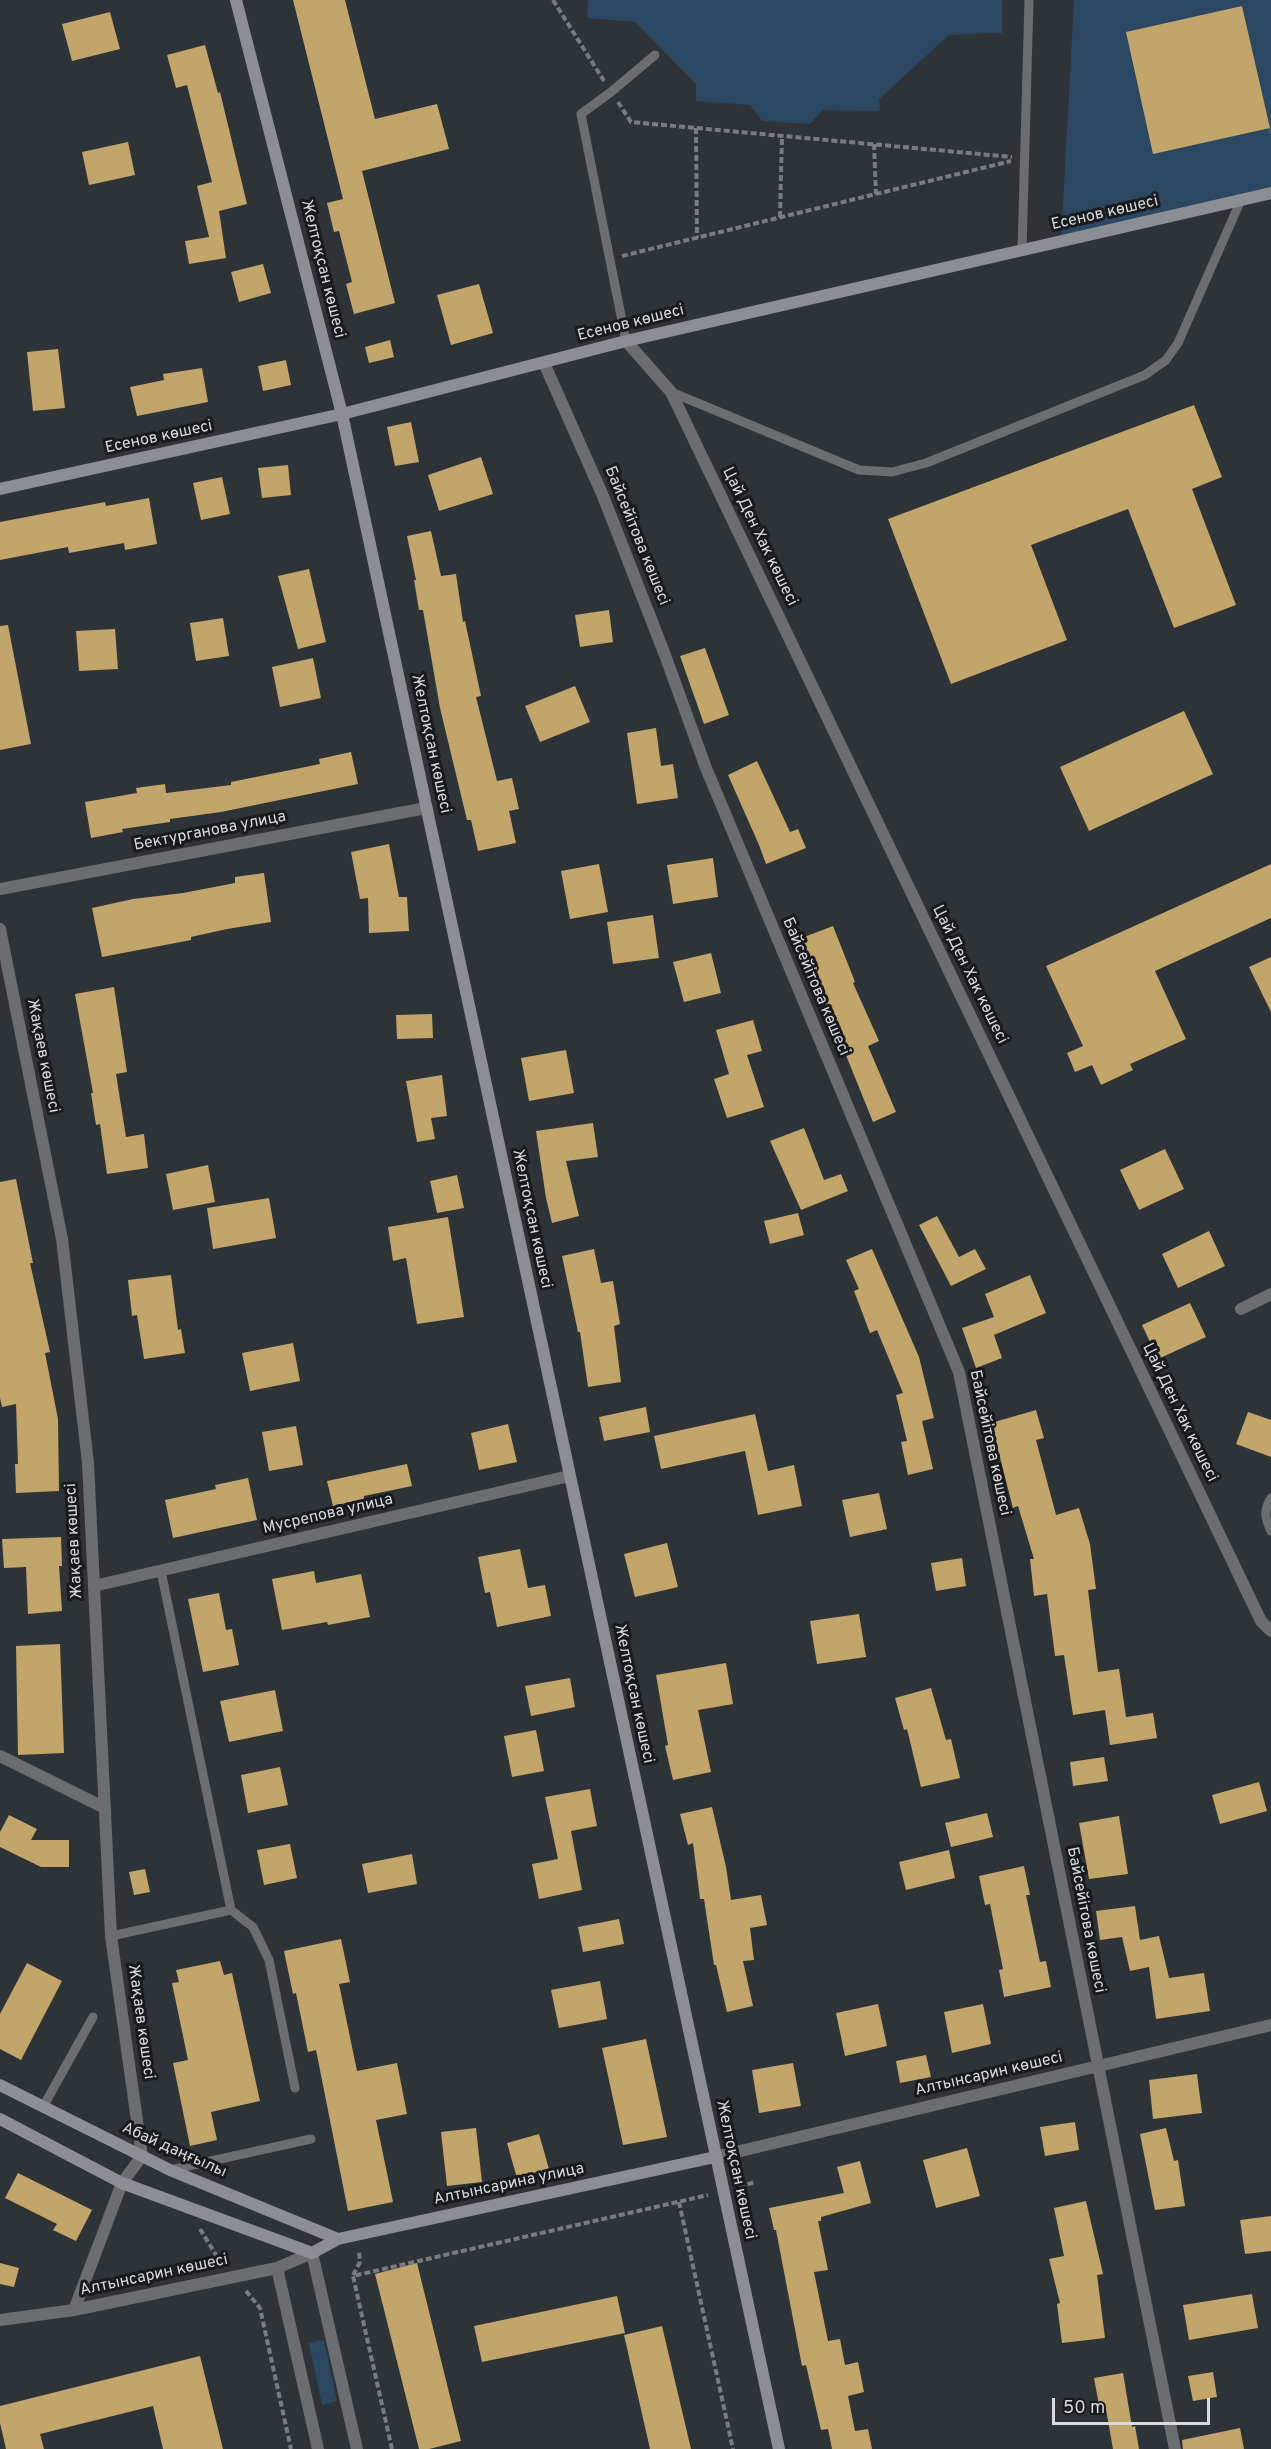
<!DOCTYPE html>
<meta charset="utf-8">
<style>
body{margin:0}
#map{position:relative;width:1271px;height:2449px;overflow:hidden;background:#2e3338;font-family:Overpass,sans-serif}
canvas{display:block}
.scale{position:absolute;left:1052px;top:2398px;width:158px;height:27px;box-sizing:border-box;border:3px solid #d6d9dd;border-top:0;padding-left:8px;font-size:18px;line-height:21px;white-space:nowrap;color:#d6d9dd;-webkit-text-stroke:4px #181a1d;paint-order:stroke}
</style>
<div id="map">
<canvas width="1271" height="2449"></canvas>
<div class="scale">50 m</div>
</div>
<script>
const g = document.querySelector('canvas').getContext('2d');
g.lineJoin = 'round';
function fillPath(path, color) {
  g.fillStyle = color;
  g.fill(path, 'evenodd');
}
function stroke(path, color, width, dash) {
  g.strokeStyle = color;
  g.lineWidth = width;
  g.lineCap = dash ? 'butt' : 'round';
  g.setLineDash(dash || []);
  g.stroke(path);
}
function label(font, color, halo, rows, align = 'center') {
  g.font = font + ' Overpass,sans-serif';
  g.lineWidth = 6;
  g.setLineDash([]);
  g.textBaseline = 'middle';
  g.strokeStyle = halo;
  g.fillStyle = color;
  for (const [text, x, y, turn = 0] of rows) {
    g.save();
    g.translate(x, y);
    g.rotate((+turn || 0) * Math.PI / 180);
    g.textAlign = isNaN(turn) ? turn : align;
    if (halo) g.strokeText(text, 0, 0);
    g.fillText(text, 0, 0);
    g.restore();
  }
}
const green = new Path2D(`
 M588 0H1002V33L949 35 879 99 880 111 823 110 810 124 762 121 750 105 696 101V84L635 22 587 18Z
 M1074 0H1271V192L1061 241Z
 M324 2340 337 2401 322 2405 309 2343Z`);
const stream = new Path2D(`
 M1270 128 1271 131`);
const building = new Path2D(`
 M293 0H345L375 119 437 104 449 149 362 171 395 303 354 314 346 284 352 282 339 231 334 232 327 203 343 199Z
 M1242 6 1270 128 1153 154 1126 32Z
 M110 12 120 49 72 61 62 24Z
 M205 45 218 93 220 92 247 204 219 211 226 258 189 264 185 241 209 237 197 186 212 182 187 85 176 88 167 55Z
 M128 142 135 175 89 185 82 152Z
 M263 264 271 293 239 302 231 272Z
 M479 284 493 333 451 345 437 295Z
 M390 340 394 357 369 363 365 347Z
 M58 349 65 408 33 411 27 352Z
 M286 360 291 385 263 391 258 366Z
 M202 368 208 402 137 416 130 387 164 380 163 374Z
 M1194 405 1222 477 1192 489 1236 605 1174 628 1128 509 1031 545 1067 640 951 684 888 519Z
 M411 422 419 462 395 466 387 427Z
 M481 457 493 494 439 511 428 475Z
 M288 465 291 495 262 498 258 468Z
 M222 477 230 514 201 520 193 483Z
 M149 498 157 544 125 550 124 543 69 553 68 547 0 560V522L105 502 106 506Z
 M431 531 441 576 456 574 463 622 465 621 481 696 476 697 497 781 512 778 519 809 509 811 516 843 478 851 471 820H467L440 708 423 610H419L414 580H416L407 536Z
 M309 569 326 642 298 649 278 576Z
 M609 610 613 642 580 647 575 615Z
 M223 618 229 656 196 661 190 623Z
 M8 625 31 744 0 750V626Z
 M115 629 118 669 79 671 76 631Z
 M705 648 729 715 704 724 680 656Z
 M313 658 321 698 280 707 272 667Z
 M575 686 590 722 540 742 525 706Z
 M1184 711 1213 774 1089 831 1060 767Z
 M656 728 661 766 673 764 678 798 637 804 627 733Z
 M351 752 358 784 221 812 170 819V822L122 829 123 832 91 838 85 802 137 793 136 788 165 784 166 793 231 785V782L320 764 319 759Z
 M757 761 790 832 798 829 806 848 766 864 759 845 728 775Z
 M389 844 399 897H407L409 931 369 933 368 898 360 899 351 852Z
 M713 858 718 897 673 904 667 865Z
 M599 864 608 912 570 919 561 871Z
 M1271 864V918L1155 971 1186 1039 1130 1064 1133 1070 1101 1085 1092 1065 1075 1072 1067 1053 1083 1046 1046 966Z
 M264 873 271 922 227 929 191 937V940L102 957 92 908 133 899 183 893 235 883V877Z
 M653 915 659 958 613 964 607 922Z
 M833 926 855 982 853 983 879 1041 868 1046 896 1112 873 1122 799 939Z
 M711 953 721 993 684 1002 673 962Z
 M1271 957V1012L1249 967Z
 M114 987 127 1072 116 1074 126 1137 144 1134 148 1168 107 1174 100 1124 96 1125 91 1093H93L75 994Z
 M432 1014 433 1038 397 1039 396 1015Z
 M753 1020 762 1051 747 1055 764 1107 727 1118 714 1079 729 1074 716 1030Z
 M566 1050 574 1093 529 1101 521 1058Z
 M442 1075 447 1116 431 1118 435 1139 417 1142 406 1081Z
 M593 1123 598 1157 566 1161 579 1216 552 1223 546 1198 536 1131Z
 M804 1128 824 1180 841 1174 848 1191 801 1210 770 1141Z
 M1165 1149 1184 1189 1139 1210 1120 1170Z
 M208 1165 215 1202 173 1210 166 1174Z
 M457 1175 464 1208 437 1213 430 1181Z
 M16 1179 33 1263H30L50 1352 45 1353 58 1419 59 1491 16 1493 15 1464H18L16 1404 2 1407 0 1398V1182Z
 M269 1198 276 1238 213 1249 207 1208Z
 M798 1213 804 1235 770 1244 764 1221Z
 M937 1216 959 1257 975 1249 986 1269 951 1286 919 1225Z
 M448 1217 464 1317 417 1324 406 1258 393 1261 388 1227Z
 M1209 1231 1225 1266 1178 1288 1162 1254Z
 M594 1249 601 1283 613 1281 620 1324 614 1326 621 1382 588 1387 580 1332H578L562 1256Z
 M872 1249 919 1357 934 1418 922 1421 933 1469 908 1475 901 1442 907 1441 896 1395 903 1393 877 1330 870 1333 854 1291 859 1289 846 1260Z
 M171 1275 178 1330 181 1329 185 1353 144 1359 137 1315 132 1316 128 1280Z
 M1030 1275 1046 1313 994 1335 1002 1358 976 1368 962 1328 994 1317 985 1294Z
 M1190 1303 1206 1337 1158 1359 1142 1325Z
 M293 1343 300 1381 250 1391 242 1353Z
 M646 1407 650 1432 604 1441 599 1417Z
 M1036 1410 1044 1438 1036 1440 1056 1515 1079 1508 1090 1544 1096 1589 1088 1590 1098 1672 1119 1669 1126 1717 1153 1713 1157 1738 1110 1745 1105 1710 1073 1715 1064 1655 1055 1656 1047 1594 1034 1596 1030 1559H1034L1018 1506 1013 1508 991 1423Z
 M1248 1412 1271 1420V1457L1236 1444Z
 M755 1414 768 1471 794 1465 802 1506 758 1515 745 1451 661 1469 654 1436Z
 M508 1424 517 1462 479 1470 471 1433Z
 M296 1426 303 1465 269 1471 262 1432Z
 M407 1464 412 1486 364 1496V1499L333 1506 327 1481Z
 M248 1478 257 1520 173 1538 165 1500 216 1489 215 1485Z
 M879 1493 887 1529 850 1537 842 1500Z
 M61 1537 62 1566H59L62 1611 28 1614 26 1567 4 1568 2 1539Z
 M667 1543 678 1587 635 1597 624 1554Z
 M520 1549 528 1588 545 1585 551 1616 497 1627 490 1592 485 1593 478 1557Z
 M962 1558 966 1586 936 1591 931 1563Z
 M314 1571 316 1583 361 1574 370 1617 328 1625 327 1622 282 1630 272 1579Z
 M219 1593 226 1630 232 1629 239 1665 203 1672 188 1599Z
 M859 1614 866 1657 817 1664 810 1621Z
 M60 1644 64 1753 18 1755 16 1646Z
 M726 1663 733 1704 698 1710 711 1772 673 1780 665 1746 668 1745 656 1675Z
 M570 1678 575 1707 531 1716 525 1686Z
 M931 1688 946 1740 951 1739 960 1778 921 1787 907 1729 904 1730 895 1698Z
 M275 1690 283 1731 229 1742 220 1701Z
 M536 1730 544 1771 512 1777 504 1736Z
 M1104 1757 1108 1781 1073 1786 1070 1762Z
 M280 1767 288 1805 248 1813 241 1775Z
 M1259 1782 1267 1811 1220 1824 1212 1795Z
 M590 1789 597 1826 571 1831 582 1890 539 1899 532 1864 558 1859 545 1797Z
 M712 1807 726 1867 731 1900 761 1895 767 1925 750 1928 754 1960 743 1961 753 2006 727 2012 716 1965H714L704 1899H700L693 1843 688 1845 680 1814Z
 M987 1813 993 1837 951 1847 945 1823Z
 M9 1815 37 1829 31 1840H69V1867H41L0 1847V1832Z
 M1119 1816 1128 1874 1089 1879 1079 1823Z
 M290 1844 297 1878 264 1885 257 1850Z
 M949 1850 955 1878 906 1890 899 1862Z
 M412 1854 417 1884 368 1893 362 1864Z
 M1024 1866 1030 1895H1026L1040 1962 1046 1961 1051 1987 1004 1997 999 1970 1003 1969 990 1904 985 1905 979 1876Z
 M145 1869 150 1892 134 1895 129 1872Z
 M1135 1906 1140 1940 1159 1936 1169 1978 1204 1973 1210 2011 1156 2019 1149 1967 1130 1971 1122 1937 1100 1940 1096 1911Z
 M619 1919 624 1944 583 1952 578 1927Z
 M341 1939 350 1982 339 1984 357 2071 397 2063 407 2114 376 2120 393 2202 348 2211 316 2050 308 2052 296 1993 293 1994 284 1951Z
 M220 1961 224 1975 232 1973 260 2101 211 2112 217 2140 190 2146 173 2063 188 2060 172 1983 179 1982 176 1970Z
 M27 1963 62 1981 21 2060 0 2049V2014Z
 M600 1981 607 2019 559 2028 551 1990Z
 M878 2004 887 2046 845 2056 836 2013Z
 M983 2004 991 2044 952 2053 944 2012Z
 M646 2039 667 2137 623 2145 602 2048Z
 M926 2055 931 2077 900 2083 896 2061Z
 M793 2063 801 2106 759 2113 752 2070Z
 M1197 2074 1202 2113 1153 2119 1149 2080Z
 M1075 2122 1079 2150 1045 2156 1040 2127Z
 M476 2128 482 2182 447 2186 441 2132Z
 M1166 2128 1174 2161 1178 2160 1185 2206 1155 2210 1140 2134Z
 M539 2134 549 2169 517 2178 507 2143Z
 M967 2148 980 2196 936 2208 923 2160Z
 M860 2161 871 2203 821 2217V2221H818L828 2270 814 2272 828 2341 840 2339 845 2365 858 2362 864 2392 848 2396 855 2431 868 2429 872 2449H832L828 2429 821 2430 806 2365 802 2366 776 2230H774L769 2208 844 2193 837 2167Z
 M18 2173 92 2210 76 2241 53 2230 57 2224 5 2198Z
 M1086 2201 1103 2274 1097 2275 1105 2338 1062 2343 1057 2304 1060 2303 1049 2259 1064 2256 1054 2208Z
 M1271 2216V2251L1245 2254 1240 2220Z
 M0 2263 19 2268 14 2287 0 2284Z
 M417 2263 461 2441 429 2449H419L375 2274Z
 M1252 2294 1258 2328 1189 2340 1183 2305Z
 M617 2296 625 2333 482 2362 474 2326Z
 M662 2326 691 2449H650L624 2335Z
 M200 2356 223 2449H163L153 2406 40 2434 44 2449H6L0 2423V2406Z
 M1213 2372 1217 2397 1193 2401 1188 2376Z
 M1123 2373 1132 2427 1135 2426 1139 2449H1113L1105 2404 1099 2405 1094 2378Z
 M1240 2428 1244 2449H1183L1182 2440Z`);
const path = new Path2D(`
 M553 0 604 81
 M618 102 631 122 1012 157
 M696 128 697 238
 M874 144 876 194
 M780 217 782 136
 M622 256 1011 161
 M739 2187 755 2182
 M679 2202 733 2449
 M200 2229 221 2263
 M353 2275 360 2262 359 2251
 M246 2291 260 2308 291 2449
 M392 2449 353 2276 708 2195`);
const lane = new Path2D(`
 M1022 250 1029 0
 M626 341 581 114 611 92 655 55
 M671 392 859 470 892 472 926 463 1145 375 1166 360 1178 343 1241 200
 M1271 1498C1263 1511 1265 1518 1271 1531
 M231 1910 253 1927 269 1960 295 2088
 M111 1936 231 1910 161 1571
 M43 2107 93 2017
 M170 2170 311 2139`);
const street = new Path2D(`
 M626 341 671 392 1261 1621 1271 1631
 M544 363 603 496 665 655 706 768 959 1372 1175 2449
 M0 889 426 808
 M0 929 62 1239 88 1463 111 1936 142 2156 122 2183 74 2310
 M1241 1309 1271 1294
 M94 1586 569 1476
 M0 1756 105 1808
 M715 2157 1271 2025
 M277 2268 318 2449
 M0 2320 74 2310 277 2268 312 2253 357 2449`);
const secondary = new Path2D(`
 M236 0 342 414 779 2449
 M0 489 342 414 626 341 1271 193
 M0 2085 170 2170 338 2239
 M0 2119 122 2183 312 2253 338 2239 715 2157`);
const streetNames = [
 ["Есенов көшесі",1105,214,-13],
 ["Желтоқсан көшесі",322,269,76],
 ["Есенов көшесі",631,324,-14],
 ["Есенов көшесі",159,438,-12],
 ["Байсейітова көшесі",636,536,68],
 ["Цай Ден Хак көшесі",759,537,64],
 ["Желтоқсан көшесі",430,744,78],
 ["Бектурганова улица",210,832,-11],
 ["Цай Ден Хак көшесі",969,975,64],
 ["Байсейітова көшесі",815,987,67],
 ["Жақаев көшесі",42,1056,79],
 ["Желтоқсан көшесі",531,1219,78],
 ["Цай Ден Хак көшесі",1179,1413,64],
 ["Байсейітова көшесі",989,1443,78],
 ["Мусрепова улица",328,1515,-13],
 ["Жақаев көшесі",75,1541,-93],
 ["Желтоқсан көшесі",633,1694,78],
 ["Байсейітова көшесі",1085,1920,79],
 ["Жақаев көшесі",140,2022,82],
 ["Алтынсарин көшесі",989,2075,-13],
 ["Абай даңғылы",174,2151,24],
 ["Желтоқсан көшесі",735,2170,78],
 ["Алтынсарина улица",509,2185,-12],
 ["Алтынсарин көшесі",154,2276,-12]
];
fillPath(green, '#2c4761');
stroke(stream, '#40556a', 6);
fillPath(building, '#c2a56a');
stroke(path, '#787c80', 4, [6, 3]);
stroke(lane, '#6b6e70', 9);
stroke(street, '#6b6e70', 12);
stroke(secondary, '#8b8f93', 12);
label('16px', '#d6d9dd', '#181a1d', streetNames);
</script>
